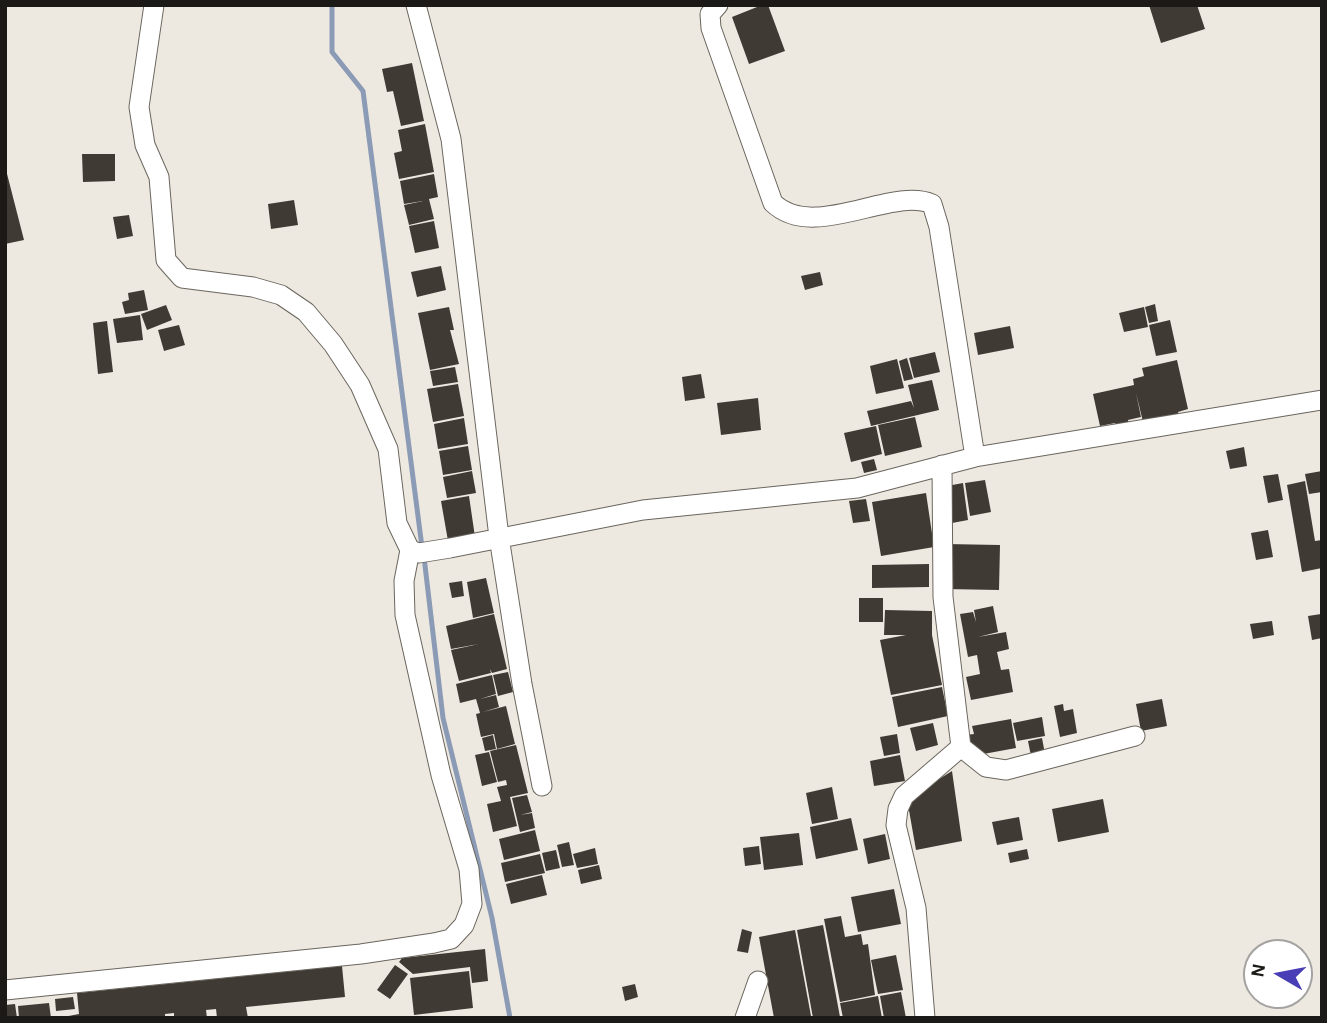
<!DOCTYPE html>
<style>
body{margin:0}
#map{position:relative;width:1327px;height:1023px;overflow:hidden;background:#eee9e0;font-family:"Alegreya Sans",sans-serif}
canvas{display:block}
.frame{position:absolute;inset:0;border:7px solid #1c1a17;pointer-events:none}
.north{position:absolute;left:1243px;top:939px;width:70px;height:70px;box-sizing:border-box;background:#fff;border:2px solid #a4a3a2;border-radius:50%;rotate:280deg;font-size:19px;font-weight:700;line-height:28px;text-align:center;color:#1c1a17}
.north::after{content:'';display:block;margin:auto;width:24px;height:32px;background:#493eb5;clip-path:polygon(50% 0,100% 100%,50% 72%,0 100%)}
</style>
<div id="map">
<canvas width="1327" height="1023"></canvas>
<div class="frame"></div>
<div class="north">N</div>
</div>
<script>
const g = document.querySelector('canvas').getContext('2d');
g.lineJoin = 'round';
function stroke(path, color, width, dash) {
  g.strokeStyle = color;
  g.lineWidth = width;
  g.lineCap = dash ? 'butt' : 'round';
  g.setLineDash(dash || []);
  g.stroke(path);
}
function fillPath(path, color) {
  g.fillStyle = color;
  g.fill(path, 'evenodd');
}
const stream = new Path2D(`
 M332 5V52L363 91 422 547
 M424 557 443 718 492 918 510 1018`);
const building = new Path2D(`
 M762 5H768L785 51 749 64 732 17Z
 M1149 5H1197L1205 29 1161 43Z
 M412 63 424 121 401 126 393 91 387 92 382 69Z
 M425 124 434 172 399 179 394 153 402 151 398 130Z
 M82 154H115V181L83 182Z
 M5 166 24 240 5 244Z
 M434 174 438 197 429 199 434 219 409 225 404 205 423 201 404 204 400 181Z
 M294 200 298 225 271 229 268 204Z
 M129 215 133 236 117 239 113 217Z
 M434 221 439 248 415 253 409 226Z
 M441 266 446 290 417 297 411 272Z
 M820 272 823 285 805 290 801 276Z
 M144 290 148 310 125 314 122 302 129 300 128 293Z
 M1155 304 1158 321 1149 323 1145 307Z
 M166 305 172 320 147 330 141 314Z
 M449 307 454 330H450L459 364 430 370 418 313Z
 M1144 307 1148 327 1124 332 1119 313Z
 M140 315 143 340 117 343 113 319Z
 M1170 320 1177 352 1156 356 1149 325Z
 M107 321 113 372 98 374 93 323Z
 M179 325 185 345 164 351 158 330Z
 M1010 326 1014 348 978 355 974 333Z
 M935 352 940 372 914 378 909 358Z
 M907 358 913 379 904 381 899 361Z
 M897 359 904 388 876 394 870 366Z
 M1177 360 1188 409 1178 412 1180 420 1143 422 1136 393 1141 417 1128 420 1130 430 1118 433 1115 423 1100 426 1093 394 1134 385 1133 379 1144 376 1142 368Z
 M455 367 458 382 433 386 430 371Z
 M701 374 705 398 685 401 682 377Z
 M932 380 939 410 871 426 867 411 911 401 914 408 908 385Z
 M458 384 464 416 433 422 427 389Z
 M758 398 761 430 721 435 717 403Z
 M915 417 922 447 885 456 878 425Z
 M464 418 468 444 438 449 434 424Z
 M876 426 882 454 851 462 844 433Z
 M468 446 472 470 443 475 439 451Z
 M1244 447 1247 466 1230 469 1226 451Z
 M874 459 877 470 864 473 861 462Z
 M472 471 476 493 447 498 443 477Z
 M1322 471V492L1309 494 1305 474Z
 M1278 474 1283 500 1268 503 1263 476Z
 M985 480 991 512 970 516 965 483Z
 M1305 481 1315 541 1322 540V568L1302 572 1287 485Z
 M963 483 968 520 952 523 947 486Z
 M926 493 934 547 881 556 872 502Z
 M469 496 475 537 448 541 441 501Z
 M866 499 870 521 853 523 849 501Z
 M1268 530 1273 557 1256 560 1251 533Z
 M946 544 1000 545 999 590 945 589Z
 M929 564V587L872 588V565Z
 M486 578 494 613 473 618 467 582Z
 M462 581 464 596 452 598 449 583Z
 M859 598H883V622H859Z
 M993 606 998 632 978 637 1006 632 1009 649 997 652 1001 670 1009 669 1013 692 971 700 966 677 980 674 977 655 968 657 960 614 973 612 976 622 974 610Z
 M885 610 932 611V635L942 685 891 695 880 640 906 635H884Z
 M494 614 507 669 492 673 490 669 491 673 459 681 451 650 479 644 451 649 446 626Z
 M1321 614 1322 638 1312 640 1308 616Z
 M1272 621 1274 635 1253 639 1250 624Z
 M508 672 513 692 498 696 493 675Z
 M492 675 496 694 480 699 496 695 499 707 483 712 506 706 515 744 497 749 494 734 481 737 476 714 480 713 476 699 460 703 456 684Z
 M942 687 948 716 898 727 892 697Z
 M1162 699 1167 726 1141 731 1136 704Z
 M1063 704 1064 711 1073 709 1077 733 1060 737 1054 706Z
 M1042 717 1045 736 1017 741 1013 723Z
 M1011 719 1016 748 978 755 966 735 974 734 972 726Z
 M933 723 938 745 916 751 910 728Z
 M897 734 900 753 884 756 880 737Z
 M493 735 496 749 485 751 482 738Z
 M1042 738 1045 754 1031 756 1028 741Z
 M516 745 528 793 510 797 517 826 493 832 487 804 501 801 497 787 507 785 506 780 498 782 490 751Z
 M489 752 497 782 482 786 475 755Z
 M900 755 905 781 874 786 870 761Z
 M952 771 962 841 916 850 907 799Z
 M832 787 838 819 812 824 806 793Z
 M527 795 532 812 520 815 532 813 535 828 520 832 512 798Z
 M1103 799 1109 832 1058 842 1052 809Z
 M1019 817 1023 840 997 845 992 822Z
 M851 818 858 850 816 859 810 827Z
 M535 830 540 851 504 860 499 839Z
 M799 833 803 865 764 870 760 837Z
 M885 834 890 859 868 864 863 839Z
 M569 842 574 865 562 867 557 845Z
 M759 846 761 864 745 866 743 848Z
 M595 848 598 864 577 868 573 854Z
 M1027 849 1029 859 1010 863 1008 853Z
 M556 850 560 868 546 871 542 853Z
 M540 854 545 873 505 882 501 863Z
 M599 865 602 879 581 884 578 870Z
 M542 875 547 895 511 904 506 884Z
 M894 889 901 924 858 932 851 897Z
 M841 916 845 937 861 934 863 945 868 944 875 995 840 1002 824 919Z
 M823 925 840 1017 836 1018H813L797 930Z
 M742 929 752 932 748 953 737 951Z
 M795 930 811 1016 774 1018 759 937Z
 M485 949 488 981 472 983 470 967 413 974 399 962 402 958Z
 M896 955 903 990 878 994 871 960Z
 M395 965 408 974 390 999 377 990Z
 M342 966 345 997 246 1007 248 1018H217L216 1009 206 1010 207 1018H174V1013L165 1014V1018H58L79 1014 77 993Z
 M469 971 473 1008 414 1015 410 978Z
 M635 984 638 997 625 1001 622 987Z
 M901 992 906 1018H884L880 996Z
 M878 996 882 1018H843L840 1003Z
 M73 997 75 1009 56 1011 55 999Z
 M49 1003 51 1018H19L18 1006Z
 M15 1004 17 1018H5V1005Z`);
const minor = new Path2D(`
 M416 5 451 139 499 537 522 684 542 786
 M718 5 710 14 711 28 773 203C814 242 891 186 932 204L939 227 975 457
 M410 550 419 553 450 548 643 510 857 488 975 457 1322 400
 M961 747 986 767 1006 770 1135 736
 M5 990 361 954 434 943 451 939 464 925 472 904 469 869 441 775 405 615 404 581 410 550 397 523 388 449 360 385 333 344 306 312 281 295 253 287 182 278 166 260 159 177 145 145 139 107 154 5
 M745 1018 758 981
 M925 1018 916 908 896 825 898 809 904 796 961 747 943 597 942 465`);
stroke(stream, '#8b9bb5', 5);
fillPath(building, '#3f3b34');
stroke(minor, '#6a665e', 21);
stroke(minor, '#fff', 19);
</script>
